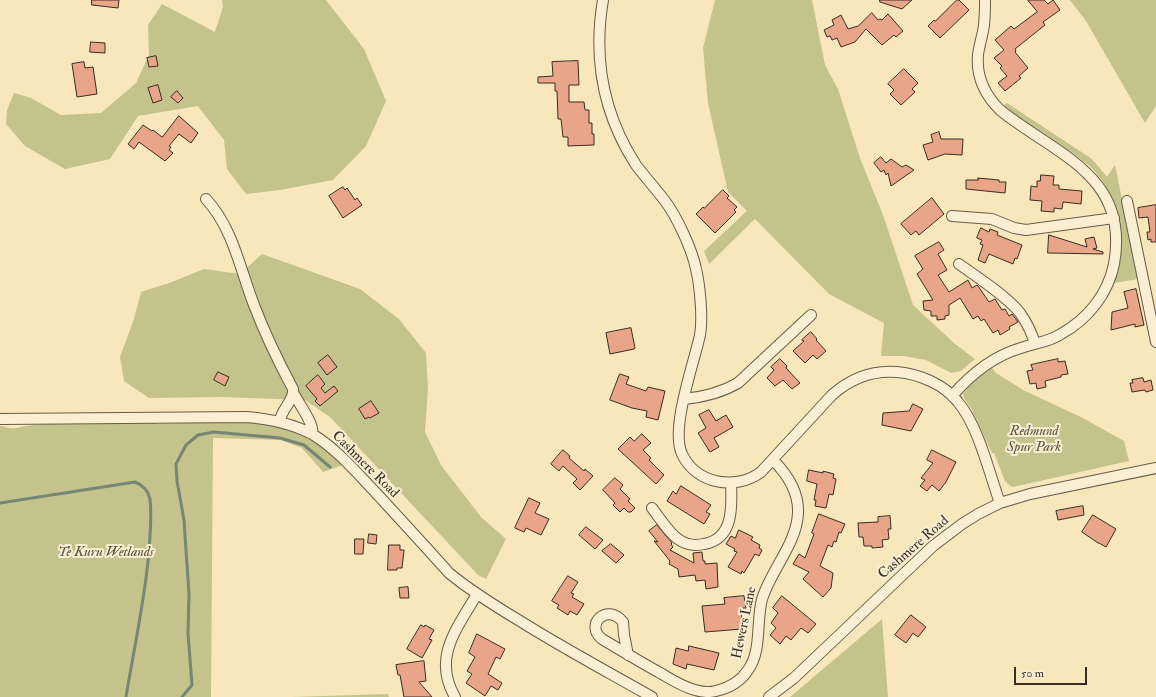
<!DOCTYPE html>
<style>
body{margin:0}
#map{position:relative;width:1156px;height:697px;overflow:hidden;background:#f7e7bb;font-family:"IM FELL Double Pica",serif}
canvas{display:block}
.scale{position:absolute;left:1014px;top:667px;width:73px;height:18px;box-sizing:border-box;border:2px solid #382d23;border-top:0;padding-left:5px;font-size:12px;line-height:14px;white-space:nowrap;color:#382d23;-webkit-text-stroke:3px #faefd3;paint-order:stroke}
</style>
<div id="map">
<canvas width="1156" height="697"></canvas>
<div class="scale">50 m</div>
</div>
<script>
const g = document.querySelector('canvas').getContext('2d');
g.lineJoin = 'round';
function fillPath(path, color) {
  g.fillStyle = color;
  g.fill(path, 'evenodd');
}
function stroke(path, color, width, dash) {
  g.strokeStyle = color;
  g.lineWidth = width;
  g.lineCap = dash ? 'butt' : 'round';
  g.setLineDash(dash || []);
  g.stroke(path);
}
function label(font, color, halo, rows, align = 'center') {
  g.font = font + ' "IM FELL Double Pica",serif';
  g.lineWidth = 4;
  g.setLineDash([]);
  g.textBaseline = 'middle';
  g.strokeStyle = halo;
  g.fillStyle = color;
  for (const [text, x, y, turn = 0] of rows) {
    g.save();
    g.translate(x, y);
    g.rotate((+turn || 0) * Math.PI / 180);
    g.textAlign = isNaN(turn) ? turn : align;
    if (halo) g.strokeText(text, 0, 0);
    g.fillText(text, 0, 0);
    g.restore();
  }
}
const green = new Path2D(`
 M222 0H326L364 49 386 101 366 146 333 180 280 190 246 194 227 169 224 140 198 106 138 116 110 159 65 169 25 146 6 124 7 110 14 93 31 98 61 115 101 113 136 83 149 55 148 25 162 4 215 32 223 7Z
 M715 0H812L825 65 838 89 860 158 883 215 913 305 955 344 975 359 961 371 951 373 926 360 903 356H881L884 323 829 294 755 219 709 264 704 251 747 211 728 192 708 103 703 48Z
 M1070 0H1156V106L1145 123 1086 21Z
 M1007 103 1092 159 1107 177 1115 165 1138 279 1114 283 1119 268 1122 242 1117 212 1103 182 1092 168 1074 154 1003 107Z
 M262 254 360 289 399 319 426 353 428 388 425 432 441 465 481 517 506 539 486 579 478 575 330 417 305 400 222 397 149 398 124 381 120 357 134 319 141 292 172 282 204 269 240 274Z
 M992 368 996 373 1025 391 1083 418 1124 441 1129 461 1013 487 1009 485 1005 481 994 453H992L972 410 964 398 963 394C971 383 981 376 992 368Z
 M69 422 156 423 158 424C201 423 251 416 293 431 312 438 328 452 343 465L323 472 302 448 281 440 213 438 211 697H0V426C4 426 7 428 10 428 16 429 20 427 25 426Z
 M882 619 888 697H790Z
 M388 694 389 697H292Z`);
const stream = new Path2D(`
 M0 503 135 482C143 485 148 490 150 499 152 516 150 535 149 551 145 600 134 648 126 697
 M182 697 192 685 188 633 189 594 184 520 177 481 176 464 186 445 198 435 214 432 280 438 304 445 330 467`);
const building = new Path2D(`
 M92 0H119L118 8 92 5Z
 M880 0H912L902 9 880 2Z
 M957 0H959L969 10 940 38 928 26 934 20 935 21Z
 M1028 0H1044L1048 4 1053 0 1060 10 1043 22 1045 25 1015 49 1016 51 1015 52 1028 68 1019 76 1021 78 1005 91 998 83 1007 76 1000 68 1002 66 994 58 1004 50 995 40 1011 26 1014 29 1037 12Z
 M872 13 878 20 880 19 882 20 888 14 903 31 896 37 894 35 882 45 866 29 855 42 841 47 837 38 832 40 830 36 827 37 824 30 834 25 832 20 841 15 848 29 858 26Z
 M91 42 105 43V53L90 52Z
 M156 56 158 66 149 67 147 58Z
 M578 61 579 85H569V102H584L585 110H589V123H592V134H594V145L568 146V137H563L561 119H558L557 91H555V83H538V77L553 76 552 62Z
 M84 62 85 68 93 67 97 94 77 97 72 64Z
 M904 69 918 83 912 89 915 92 901 105 890 94 894 90 888 84Z
 M158 85 162 100 153 103 148 88Z
 M177 91 183 98 178 103 171 97Z
 M179 116 198 133 191 143 179 134 169 146 171 147 169 150 173 153 165 161 139 142 134 149 128 144 143 125 152 131 153 130 162 137Z
 M939 132 941 139H963L962 155 945 154 928 160 923 145 933 142 931 135Z
 M881 157 886 163 891 159 902 167 906 165 914 170 891 186 888 173 886 175 884 170 881 172 874 163Z
 M1041 175 1054 176 1053 185H1059V189L1082 191 1081 204 1063 202 1062 209 1054 208V212L1041 211 1042 201 1030 200 1031 186 1037 187V181H1040Z
 M978 178 999 180V182H1006L1005 193 966 189V180H978Z
 M343 187 345 190 347 188 355 200 357 198 362 205 343 218 329 196Z
 M723 190 729 196 727 198 737 207 734 210 736 212 715 233 696 214 703 207 704 208Z
 M932 198 944 214 919 235 916 231 911 235 901 224Z
 M1156 205V242H1151V239L1148 240 1147 232H1150L1148 217 1139 218 1138 208Z
 M981 228 989 232 990 229 998 232 997 235 1022 245 1017 259 1015 258 1013 264 989 254 985 263 978 260 983 245 980 244 982 240 977 238Z
 M1049 235 1087 247 1085 239 1094 237 1097 248 1093 249 1103 252V254L1048 253Z
 M939 242 944 250 938 254 947 270 938 275 949 292 968 280 972 288 977 285 978 286 989 302 995 299 1002 310 1005 309 1009 316 1012 314 1018 322 1009 327 1010 329 1000 335 998 330 993 333 984 319 981 321 978 316 973 319 960 298 949 305V315L945 316V319L937 320V316H931V311L924 310 923 301 933 300 917 274 923 269 915 256Z
 M1136 289 1144 325 1135 327V324L1111 330 1112 312 1128 308 1124 292Z
 M631 328 635 348 634 349 610 354 606 333Z
 M811 332 817 339 816 340 826 351 817 359 813 355 805 363 793 351 804 341 802 340Z
 M328 355 337 367 327 375 318 363Z
 M780 359 787 366 786 368 800 383 792 389 783 380 775 386 767 378 774 370 771 367Z
 M1058 359V362L1065 361 1068 374 1061 375V377L1045 381 1046 387 1037 389 1036 383 1030 384 1027 371 1033 370 1031 365Z
 M218 372 229 377 225 386 214 380Z
 M620 374 629 377 626 384 646 391 648 387 665 391 658 420 646 417 647 411 632 408 610 400Z
 M318 375 325 384 321 388 325 393 334 386 338 391 320 406 315 401 317 399 306 386Z
 M1143 378 1144 382 1151 380 1153 390 1146 392 1145 390 1132 392 1130 383H1133L1132 380Z
 M371 401 379 413 370 418 369 417 365 419 359 409Z
 M913 404 923 409 911 431 882 425 883 413 909 411Z
 M709 410 716 421 726 415 733 427 714 438 719 447 710 452 698 433 706 428 699 415Z
 M642 434 651 443 643 450 651 458 649 460 664 475 656 484 618 449 630 437 634 441Z
 M563 450 570 456 569 458 584 471 585 469 593 476 580 490 573 483 577 479 563 466 559 471 551 464Z
 M932 450 956 462 946 482 939 491 932 485 927 491 920 486 925 480 921 478 933 463 927 460Z
 M809 470 823 473V471L834 474 833 478 836 479 833 495 829 494 826 508 815 506 816 500H814L817 484 807 481Z
 M615 478 623 485 620 489 630 499 628 501 635 508 631 512H628L624 508 620 512 613 505 615 503 603 490Z
 M681 486 711 505 706 512 710 514 704 524 667 501 673 491 676 494Z
 M529 498 540 503 535 513 549 519 541 535 526 528 524 532 515 528Z
 M1083 506 1084 515 1058 520 1056 511Z
 M819 514 845 524 841 533 839 532 836 542 834 541 832 547 828 545 820 566 833 573 831 588 823 597 803 579 809 572 793 564 799 554 805 558 814 534 812 533Z
 M1093 515 1116 529 1106 547 1099 543H1098L1082 532Z
 M890 516 891 529H888L889 539 882 540 883 547 872 548V546H864L863 537H859L858 523 878 522V517Z
 M657 525 672 543 671 544 673 547 670 550 694 563 693 553 702 552 703 561H705V564L717 563 718 587 706 589 705 580 696 581 695 575 679 577 678 569 669 564 670 561 654 541 658 542 649 531Z
 M586 527 603 540 595 549 579 535Z
 M739 530 753 537 751 540 760 545 759 548 762 550 759 556 755 554 744 573 742 571 741 574 728 567 737 552 734 551 735 549 726 544 731 536 735 538Z
 M369 534 377 535 376 544 368 543Z
 M355 539H364L363 554H355Z
 M611 544 624 555 616 563 602 551Z
 M389 545H400V550H404L402 568H397V570H388Z
 M568 576 578 582 571 593 574 594 572 597 584 604 577 615 570 611 568 615 557 608 559 605 552 601Z
 M408 587 409 598H400L399 588Z
 M744 596 746 608H741L742 629 705 632 702 606 725 604 724 598Z
 M782 596 816 624 808 633 801 628 791 640 786 636 780 644 770 635 776 628 771 623 778 613 773 608Z
 M911 615 926 627 918 637 913 633 906 643 895 635Z
 M421 625 424 627 425 625 434 630 429 639 432 640 422 658 407 649Z
 M477 634 505 649 500 659 496 657 488 674 502 683 498 690 491 686 485 696 466 683 472 674 467 671 475 657 469 653Z
 M689 646 719 653 714 670 687 664 686 669 673 664 676 648 688 651Z
 M424 661 426 681 419 682 432 697H404L400 675H398L396 665Z`);
const minor = new Path2D(`
 M603 0C593 59 603 114 636 165 645 177 656 189 665 201 677 217 692 249 696 269 700 286 703 318 700 335 694 363 670 429 682 454 696 484 736 491 761 472L832 395C850 379 872 370 897 372 919 374 944 384 958 402 979 427 989 473 1000 503
 M206 199C233 228 240 269 254 305 265 334 278 361 293 389 295 400 281 409 280 421
 M1127 201 1156 342
 M952 216 992 219 1014 228 1026 230 1114 218
 M959 264C977 277 1008 297 1020 313 1027 323 1032 333 1035 344
 M293 392C298 403 315 424 312 434
 M952 396C971 374 993 356 1021 348 1035 343 1049 342 1061 334 1088 319 1108 294 1114 264 1130 175 1056 155 1000 110 985 95 976 77 978 55 979 45 983 35 984 25 985 16 985 8 985 0
 M684 399C704 397 721 393 738 383L811 315
 M0 419 247 417C270 419 291 423 312 434 337 449 357 473 377 494 401 520 425 546 449 573 471 591 495 606 520 621 563 648 608 672 652 697
 M652 508C659 517 669 533 678 539 686 545 695 546 704 544 734 539 732 506 731 483
 M628 655 624 635 623 622C607 602 584 625 602 639 622 651 642 663 662 674 672 680 683 687 695 690 702 692 709 693 716 691 729 688 741 681 748 670 762 651 756 622 762 599 771 570 797 543 798 513 799 491 787 474 773 460
 M455 697C432 657 457 629 477 594
 M769 697 794 678 933 546 962 524 978 514 1000 503 1030 494 1156 468`);
const parkNames = [
 ["Redmund",1034,432],
 ["Spur Park",1034,448],
 ["Te Kuru Wetlands",106,553]
];
const streetNames = [
 ["Cashmere Road",365,465,45],
 ["Cashmere Road",914,548,-41],
 ["Hewers Lane",745,623,-78]
];
fillPath(green, '#c4c38b');
stroke(stream, '#758675', 3);
fillPath(building, '#e9a588');
stroke(building, '#382d23', 1);
stroke(minor, '#685c49', 12);
stroke(minor, '#faefd3', 10);
label('italic 14px', '#5b523d', '#faefd3', parkNames);
label('14px', '#382d23', '#faefd3', streetNames);
</script>
